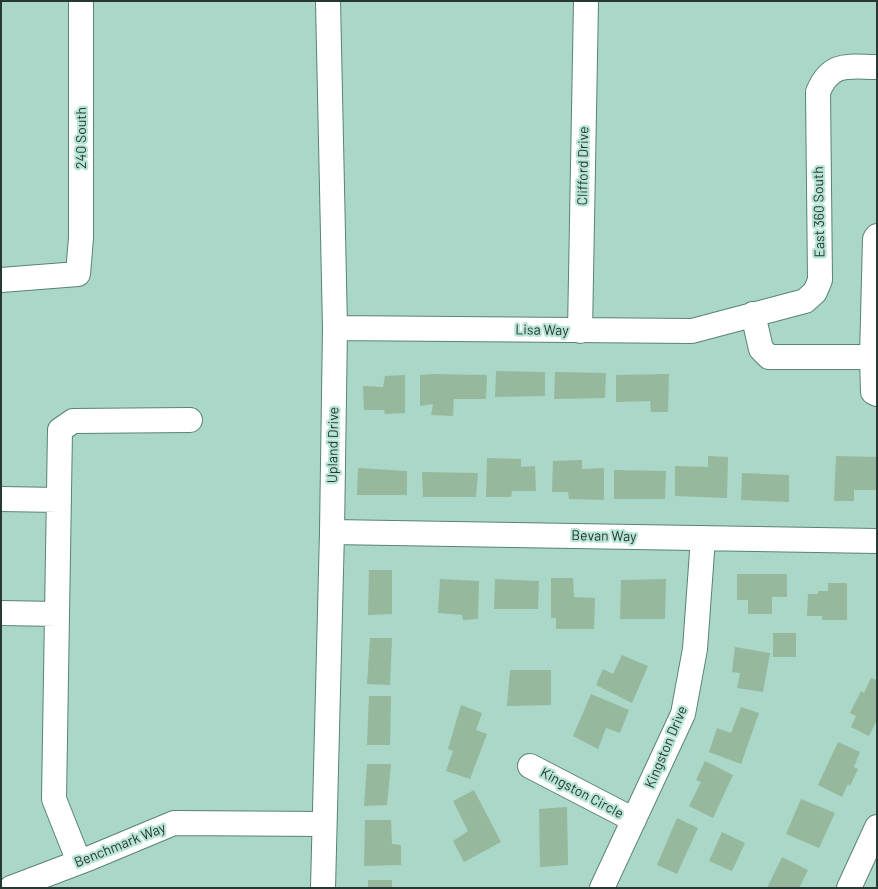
<!DOCTYPE html>
<style>
body{margin:0}
#map{position:relative;width:878px;height:889px;overflow:hidden;background:#aad7c7;font-family:Barlow,sans-serif}
canvas{display:block}
.frame{position:absolute;inset:0;border:2px solid #263832;pointer-events:none}
</style>
<div id="map">
<canvas width="878" height="889"></canvas>
<div class="frame"></div>
</div>
<script>
const g = document.querySelector('canvas').getContext('2d');
g.lineJoin = 'round';
function fillPath(path, color) {
  g.fillStyle = color;
  g.fill(path, 'evenodd');
}
function stroke(path, color, width, dash) {
  g.strokeStyle = color;
  g.lineWidth = width;
  g.lineCap = dash ? 'butt' : 'round';
  g.setLineDash(dash || []);
  g.stroke(path);
}
function label(font, color, halo, rows, align = 'center') {
  g.font = font + ' Barlow,sans-serif';
  g.lineWidth = 4.5;
  g.setLineDash([]);
  g.textBaseline = 'middle';
  g.strokeStyle = halo;
  g.fillStyle = color;
  for (const [text, x, y, turn = 0] of rows) {
    g.save();
    g.translate(x, y);
    g.rotate((+turn || 0) * Math.PI / 180);
    g.textAlign = isNaN(turn) ? turn : align;
    if (halo) g.strokeText(text, 0, 0);
    g.fillText(text, 0, 0);
    g.restore();
  }
}
const building = new Path2D(`
 M496 371 545 372V396L495 397Z
 M555 372 606 373 605 398 554 399Z
 M432 374 487 375 486 399H454L453 416 431 415 433 404 420 406V375Z
 M669 374 668 412H651L650 401 616 402V375Z
 M405 375V413L385 414 384 410H364L363 386 383 387 385 376Z
 M708 456 728 457 727 498 675 496V466L708 467Z
 M836 456 877 457 876 490H854V501H834Z
 M487 458 521 459V467L535 466 536 491H512L511 497H486Z
 M582 460V469L604 468V500L569 499 568 492H552L553 461Z
 M358 468 407 471V495H357Z
 M614 470 666 471 665 499H614Z
 M422 472 478 473 476 497H423Z
 M742 473 789 475V502L741 500Z
 M369 570H392V614L368 615Z
 M737 574H787V597H772V614H748V600H737Z
 M551 578H573L574 597 595 598 594 629H556V618H551Z
 M440 579 479 581 478 619 463 620 462 615 438 613Z
 M495 579 539 581 538 609H494Z
 M666 579 665 619H620L621 580Z
 M828 583H847V620H822V616H807L808 594H818V591H828Z
 M773 633H796V657H773Z
 M370 638H392L390 685 367 684Z
 M735 647 770 653 763 692 737 688 740 673 732 672Z
 M622 655 648 666 632 703 596 685 603 669 613 674Z
 M510 670H551V705L507 706Z
 M871 678 877 680V720L869 736 851 727 856 716 850 713 861 691 864 693Z
 M591 694 629 710 620 733 606 728 598 749 573 736Z
 M369 696H391L390 745H367Z
 M461 705 482 713 476 730 487 734 470 779 446 771 453 751 448 749Z
 M741 707 759 713 741 764 709 752 717 728 731 733Z
 M838 742 860 752 854 767 858 769 850 786 848 784 842 797 818 785Z
 M705 761 733 775 713 818 689 806 701 782 696 780Z
 M367 764H391L387 805 364 806Z
 M474 790 501 842 464 862 453 841 468 831 453 801Z
 M801 799 835 813 819 848 786 834Z
 M567 807 568 865 540 867 539 809Z
 M677 818 698 828 677 874 657 865Z
 M365 820H391L392 844 401 845V865L364 866Z
 M722 832 745 843 732 871 709 861Z
 M782 857 808 870 799 888H767Z
 M368 880H392V888H368Z`);
const minor = new Path2D(`
 M877 236 875 239 872 357 873 392 877 394
 M1 280 78 274 81 238V1
 M753 314 761 349 769 357H872
 M335 328 692 331 805 301 815 292 820 280 818 92C831 61 848 67 877 67
 M580 331 586 1
 M1 499 59 500
 M332 532 877 541
 M1 613 57 614
 M530 766 634 820
 M79 862 54 799 60 430 73 421 190 420
 M11 888 90 858 174 823 324 824
 M323 888 332 532 335 328 328 1
 M602 888 683 714 695 649 703 538
 M849 888 877 827`);
const streetNames = [
 ["240 South",81,138,-90],
 ["Clifford Drive",583,166,-89],
 ["East 360 South",819,212,-91],
 ["Lisa Way",542,330,1],
 ["Upland Drive",333,445,-89],
 ["Bevan Way",604,536,1],
 ["Kingston Drive",666,747,-67],
 ["Kingston Circle",582,793,28],
 ["Benchmark Way",120,845,-22]
];
fillPath(building, '#96b89d');
stroke(minor, '#598375', 26);
stroke(minor, '#fff', 24);
label('14px', '#263832', '#b7e4d4', streetNames);
</script>
